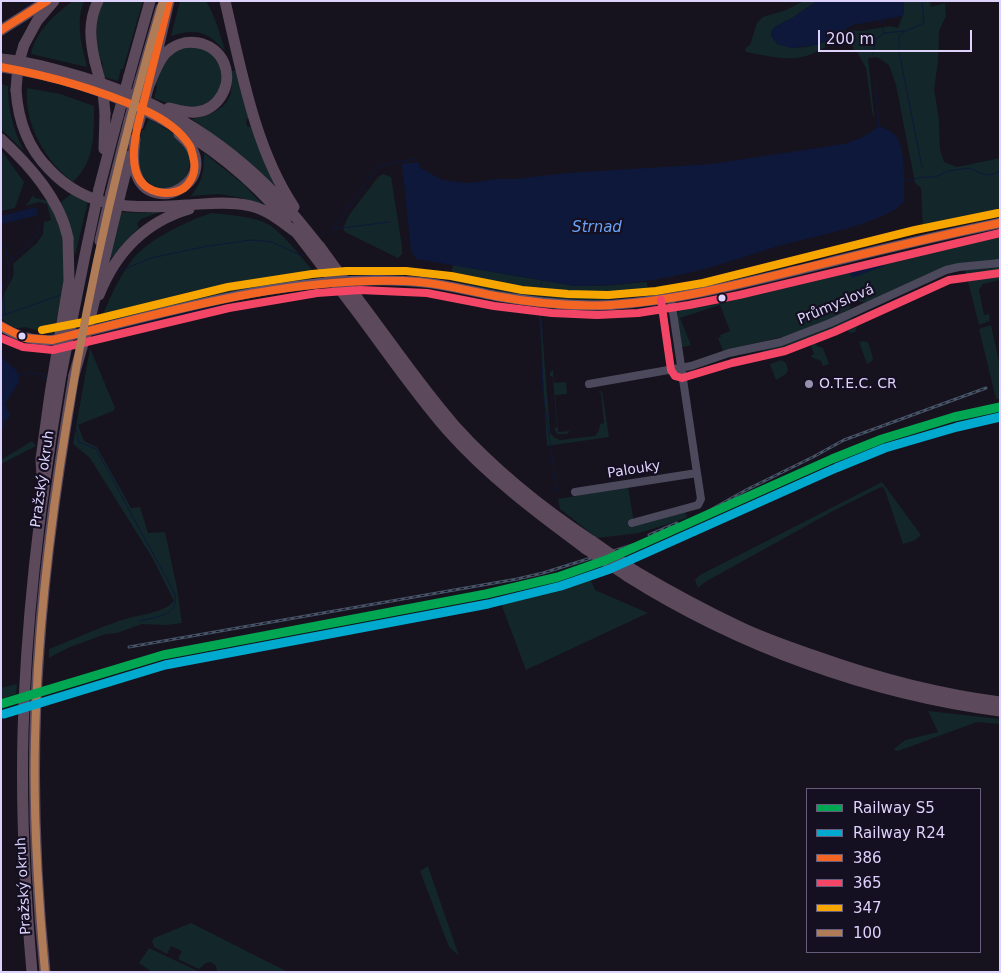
<!DOCTYPE html>
<meta charset="utf-8">
<style>
body{margin:0}
#map{position:relative;width:1001px;height:973px;overflow:hidden;background:#16131e;font-family:"DejaVu Sans",sans-serif}
canvas{display:block}
.frame{position:absolute;inset:0;border:2px solid #ddd3fc;pointer-events:none}
.legend{position:absolute;left:806px;top:788px;width:175px;height:165px;box-sizing:border-box;background:#150f22;border:1px solid #655d79;margin:0;padding:6px 9px;list-style:none;font-size:15px;color:#ddd3fc}
.legend li{display:flex;align-items:center;gap:10px;height:25px}
.legend b{width:25px;border:1px solid #655d79}
.scale{position:absolute;left:818px;top:30px;width:154px;height:22px;box-sizing:border-box;border:2px solid #ddd3fc;border-top:0;padding-left:6px;font-size:15px;line-height:18px;white-space:nowrap;color:#ddd3fc;-webkit-text-stroke:4px #150f22;paint-order:stroke}
</style>
<div id="map">
<canvas width="1001" height="973"></canvas>
<div class="frame"></div>
<ul class="legend">
<li><b style="height:6px;background:#00a651"></b>Railway S5</li>
<li><b style="height:6px;background:#00a9ce"></b>Railway R24</li>
<li><b style="height:6px;background:#f26522"></b>386</li>
<li><b style="height:6px;background:#f34667"></b>365</li>
<li><b style="height:6px;background:#f7a600"></b>347</li>
<li><b style="height:6px;background:#b07c57"></b>100</li>
</ul>
<div class="scale">200 m</div>
</div>
<script>
const g = document.querySelector('canvas').getContext('2d');
g.lineJoin = 'round';
function fillPath(path, color) {
  g.fillStyle = color;
  g.fill(path, 'evenodd');
}
function stroke(path, color, width, dash) {
  g.strokeStyle = color;
  g.lineWidth = width;
  g.lineCap = dash ? 'butt' : 'round';
  g.setLineDash(dash || []);
  g.stroke(path);
}
function label(font, color, halo, rows, align = 'center') {
  g.font = font + ' "DejaVu Sans",sans-serif';
  g.lineWidth = 4.5;
  g.setLineDash([]);
  g.textBaseline = 'middle';
  g.strokeStyle = halo;
  g.fillStyle = color;
  for (const [text, x, y, turn = 0] of rows) {
    g.save();
    g.translate(x, y);
    g.rotate((+turn || 0) * Math.PI / 180);
    g.textAlign = isNaN(turn) ? turn : align;
    if (halo) g.strokeText(text, 0, 0);
    g.fillText(text, 0, 0);
    g.restore();
  }
}
const green = new Path2D(`
 M73 1H84C75 23 82 45 87 67L31 54C36 31 54 15 73 1Z
 M103 1H143L123 69H121L118 81 104 77 102 61 97 58 96 51 97 16Z
 M180 1H206C215 16 220 34 225 51 207 31 196 28 171 36Z
 M804 1H817L792 18 776 26 772 30 771 36 791 48 806 47 822 43 847 30 861 31 890 26 898 28 904 12V1H930L931 7 945 3 946 16 939 31 938 62 934 89 939 120 940 150 944 162 957 167 1000 158V215L923 229 921 188 915 183 896 85 889 65 877 57 868 58 874 115 873 117 866 68 856 50H854L849 36 843 38 840 37C803 65 789 60 746 52L745 48 750 45 757 23 763 17 786 10Z
 M197 45 219 59 224 84 208 106 181 109 154 98 157 86 154 85 157 74 173 51Z
 M231 71H237L251 119H246L247 126 252 127 274 183 273 184 249 162 192 119C207 115 227 111 231 92 232 86 231 78 231 71Z
 M1 84 8 86C8 109 13 130 24 151L1 129Z
 M27 88 60 94 94 106C94 135 95 161 73 182 45 161 24 124 27 88Z
 M149 119 177 135 192 158 184 184 157 190 138 173V147L142 130H144Z
 M1 150 24 182 15 208 1 211Z
 M204 153 242 183 265 207 242 198 219 194 191 196C203 180 204 172 204 153Z
 M383 174 391 177 402 246V254L398 258 345 232 343 229 349 215 378 177Z
 M72 193 88 201 75 256 73 242 60 203Z
 M33 195 35 198 48 201C56 217 65 234 66 252 67 280 59 308 53 335L25 327 13 329 1 318C1 309 1 299 6 290 12 278 15 279 13 264L37 243 43 234 44 222 51 220 47 204 39 202 25 206 28 203Z
 M166 210 141 219 137 224 139 228C131 235 112 260 105 262L119 212 146 213Z
 M211 213C228 215 257 216 271 226 289 239 302 260 317 275L308 280 98 325C108 303 117 280 132 260 147 240 187 221 211 213Z
 M1000 229V260L957 264 867 303 861 302 856 298 851 301 850 309 843 312 844 314 782 338 781 337 723 351 718 338 721 337 720 335 730 331 720 305 680 318 691 345 684 347 681 346 676 316H678V309L683 307 691 308 708 303 707 300 723 298V296Z
 M453 265 575 286H601L647 282 648 294 619 293 617 298C600 303 582 301 564 300 525 297 487 290 450 280Z
 M1000 266V280L983 284 979 290 984 315 989 314 990 321 979 325 965 270Z
 M539 311 587 313V317L541 316 550 433 555 438 560 440 595 436 599 430 600 424 604 423 601 393 597 392 602 391 609 437 547 446Z
 M850 318 855 320 858 324 855 332 850 333 844 328 815 339 817 346 823 348 829 364 823 366 821 361 811 357V356L814 354 809 341 766 357 761 354 763 349 788 343Z
 M991 325 1000 367V399H996L979 329Z
 M863 341 868 342 873 358 872 361 867 364 859 342Z
 M90 348 115 408 113 411 78 425 84 441 97 447 131 508 140 507 148 533 165 532 177 588 182 623 166 625 142 624 117 633 106 634 70 647 49 658V649C72 640 95 629 119 621 134 615 163 614 174 601L153 559 90 458 73 444Z
 M781 360 786 363 788 370 786 374 776 380 770 364Z
 M553 370 554 383 566 382 567 394 555 395 558 432 570 431 567 434H557L554 428 557 427 553 377 550 376V372Z
 M32 441 36 446 1 464V460Z
 M882 482 921 535 915 540 903 544 886 493 883 487 879 488 835 510 705 582 698 588 695 580 700 575Z
 M628 487 634 523 685 511 687 518 639 533 597 538 560 509 558 499Z
 M587 572 595 590 648 613 526 670 500 601Z
 M17 684 16 694 1 699V688Z
 M928 711 1000 719V724L977 722 898 751 893 750 905 740 938 732Z
 M428 866 459 956 449 947 420 871Z
 M191 923 288 972H217L216 966 211 962 206 963 199 969 178 959 182 951 171 946 167 954 154 947 152 941 154 938Z
 M149 948 200 972H152L139 963Z`);
const water = new Path2D(`
 M817 1H904V12L902 16 853 25 822 43 816 45 791 48 777 44 771 36 772 30 776 26 792 18Z
 M879 126C884 128 892 131 896 136 906 146 904 187 904 202 884 223 820 235 790 243 755 252 721 266 684 274 648 282 612 286 575 286L416 259 411 250 402 164 419 162V167L442 180 469 183 497 179H516L567 173 711 164 844 144 863 137Z
 M36 207 38 215 1 224V216Z
 M880 260 884 266 852 278 848 268Z
 M1 357 16 370 20 377 18 378 19 382 5 404 10 416 4 422 3 428H1Z`);
const stream = new Path2D(`
 M922 1 924 23 906 31 899 36V51L922 167
 M880 19 881 23
 M884 33 905 31
 M873 54 876 39 884 33 883 28
 M875 82 879 126
 M903 181 924 177H935L949 171 969 168 985 175 995 174 1000 170
 M333 229 378 166 415 159
 M328 235 333 229 390 222
 M4 244 8 260
 M115 273 151 258 208 246 252 240 272 242 302 256 308 254
 M1 281 3 287 5 315
 M83 286 93 282
 M3 287 9 281V261C20 251 38 241 40 224
 M89 293V297
 M540 295 542 279
 M540 313 543 391 557 493
 M1 316 61 295
 M106 332 220 305
 M37 346H51
 M19 376 29 373 42 374 47 379
 M72 415 74 419 79 442 96 449 175 594C179 616 156 617 139 621`);
const minor = new Path2D(`
 M589 384 691 366 729 353 781 342 830 323 946 270 959 267 1000 263
 M575 492 697 473 671 299
 M632 523 698 505 701 499 697 473`);
const major = new Path2D(`
 M1 326C17 337 33 341 52 340 168 313 285 274 405 281 436 282 466 290 496 296 533 302 573 307 611 305 680 300 745 283 811 267 874 251 937 236 1000 223`);
const highway = new Path2D(`
 M225 1C241 69 255 149 294 207
 M1 30 47 1
 M24 45 37 21 54 1
 M1 59C24 61 47 67 68 73 149 95 221 137 278 197 293 213 306 230 320 247
 M95 62C90 41 88 21 98 1
 M154 66 169 1
 M1 67C111 82 215 135 286 220
 M129 76 150 1
 M140 81 161 8
 M149 85C154 74 158 62 165 54 182 35 214 40 224 63 233 84 219 110 196 112 186 113 178 110 169 108
 M16 90C18 120 28 148 49 169 87 210 134 209 186 205 206 204 226 201 246 205 266 208 280 221 296 232
 M1 139C29 165 60 199 68 238
 M135 139C134 149 132 160 135 170 148 222 231 178 179 134
 M104 149 105 113
 M99 189 118 116
 M111 193 129 121
 M120 195 130 156
 M99 295C116 252 145 222 189 209
 M358 299C390 341 420 386 455 426 495 470 542 508 592 541
 M351 304C383 346 413 391 448 431 488 476 537 513 586 549
 M635 571C669 591 704 610 740 627 765 639 792 648 818 657 877 678 938 694 1000 702
 M627 576C738 646 869 694 1000 711
 M32 972C25 893 21 813 23 733 26 613 41 494 61 375
 M45 972C34 865 31 757 39 650 45 558 59 466 74 375`);
const rail = new Path2D(`
 M682 526 746 490 813 457 844 440 986 388
 M649 535 677 523
 M129 647 517 579 543 573 658 537`);
const highwayBridge = new Path2D(`
 M95 62 103 92 105 113
 M16 90 18 65 24 45
 M118 116 129 76
 M129 121 140 81
 M138 125 149 85
 M296 232 351 304
 M100 241 111 193
 M320 247 358 299
 M61 375 85 255 99 189
 M74 375 89 323 120 195
 M43 495 41 459 50 394 69 281 68 238
 M592 541 635 571
 M586 549 627 576`);
const bus1 = new Path2D(`
 M1 30 47 1
 M1 67C50 76 97 89 142 109
 M142 109C160 117 180 130 190 146 192 150 193 156 194 161 196 171 192 181 184 188 176 193 167 194 158 192 122 184 135 134 142 109Z
 M142 109 169 1
 M1 326 25 338 52 340C168 312 284 277 404 281 435 282 465 290 495 296 533 303 573 307 611 305 674 301 736 285 797 270 864 254 932 237 1000 223`);
const bus2 = new Path2D(`
 M661 300 671 370 675 376 682 378 732 363 785 351 834 332 949 280 1000 273
 M1 338 23 347 53 350 229 308 317 293 360 290 427 293 494 306 552 313 597 315 638 313 689 305 739 295 1000 233`);
const bus3 = new Path2D(`
 M42 330 89 321 228 287 312 274 346 271H406L451 276 522 290 568 294 608 295 656 291 703 283 915 230 998 213`);
const bus4 = new Path2D(`
 M45 972C38 895 33 817 35 740 37 631 50 523 68 415 91 275 123 137 163 1`);
const rail1 = new Path2D(`
 M1 704 163 655 486 594 558 577 606 560 832 459 882 439 954 417 1000 407`);
const rail2 = new Path2D(`
 M4 714 165 665 488 604 561 586 610 569 836 468 885 448 957 427 1000 417`);
const markers = [
 [722,298,4.5,"#ddd3fc"],
 [22,336,4.5,"#ddd3fc"],
 [809,384,5,"#9790ae"]
];
const streetNames = [
 ["Průmyslová",836,305,-23],
 ["Palouky",634,470,-9],
 ["Pražský okruh",43,479,-82],
 ["Pražský okruh",24,886,-93]
];
const poiNames = [
 ["O.T.E.C. CR",819,384]
];
const waterNames = [
 ["Strnad",597,228]
];
fillPath(green, '#132629');
fillPath(water, '#0e183a');
stroke(stream, '#0e183a', 1);
stroke(minor, '#4c495d', 8);
stroke(major, '#61536e', 10);
stroke(highway, '#5c495b', 11);
stroke(rail, '#465466', 3);
stroke(rail, '#150f22', 1, [4]);
stroke(highwayBridge, '#5c495b', 11);
stroke(bus1, '#f26522', 8);
stroke(bus2, '#f34667', 8);
stroke(bus3, '#f7a600', 8);
stroke(bus4, '#b07c57', 8);
stroke(rail1, '#00a651', 9);
stroke(rail2, '#00a9ce', 9);
for (const [x, y, r, color] of markers) {
  const dot = new Path2D();
  dot.arc(x, y, r, 0, 2 * Math.PI);
  g.fillStyle = color;
  g.fill(dot);
  stroke(dot, '#150f22', 2);
}
label('14px', '#ddd3fc', '#150f22', streetNames);
label('14px', '#ddd3fc', '#150f22', poiNames, 'left');
label('italic 15px', '#68a2f5', '#150f22', waterNames);
</script>
